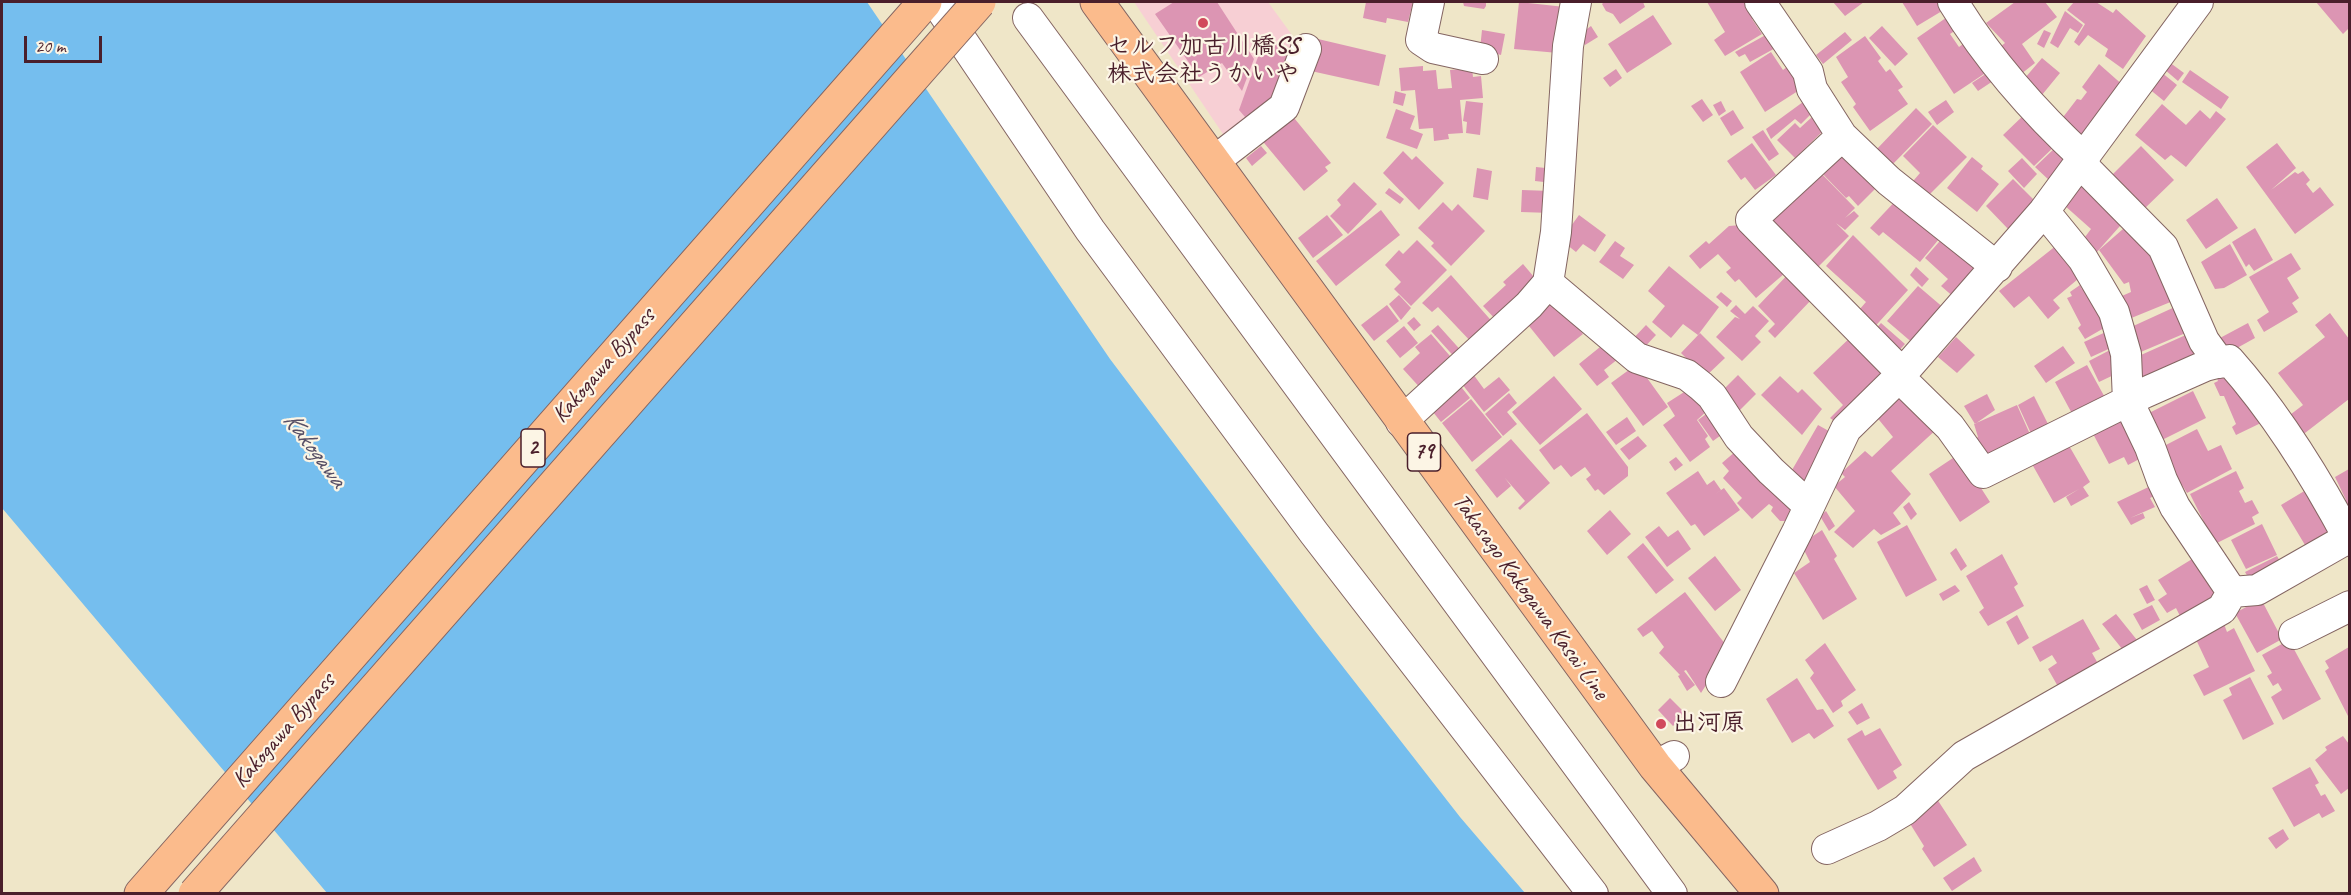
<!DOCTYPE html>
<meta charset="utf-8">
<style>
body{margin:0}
#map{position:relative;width:2351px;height:895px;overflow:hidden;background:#efe6c8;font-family:Caveat,sans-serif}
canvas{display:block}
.frame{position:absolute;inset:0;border:3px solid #4a1f2b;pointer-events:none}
.scale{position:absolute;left:24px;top:36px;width:78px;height:27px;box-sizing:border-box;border:3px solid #4a1f2b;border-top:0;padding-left:8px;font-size:18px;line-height:21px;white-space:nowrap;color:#4a1f2b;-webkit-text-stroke:4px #fcf5e5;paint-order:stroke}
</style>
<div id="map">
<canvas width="2351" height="895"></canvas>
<div class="frame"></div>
<div class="scale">20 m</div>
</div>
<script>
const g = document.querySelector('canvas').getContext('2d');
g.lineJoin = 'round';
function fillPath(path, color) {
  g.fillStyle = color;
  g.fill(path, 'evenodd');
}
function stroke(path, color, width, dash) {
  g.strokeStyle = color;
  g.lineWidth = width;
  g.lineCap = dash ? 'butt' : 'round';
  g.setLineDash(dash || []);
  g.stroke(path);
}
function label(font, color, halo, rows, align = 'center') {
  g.font = font + ' Caveat,"Klee One",sans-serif';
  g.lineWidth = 4.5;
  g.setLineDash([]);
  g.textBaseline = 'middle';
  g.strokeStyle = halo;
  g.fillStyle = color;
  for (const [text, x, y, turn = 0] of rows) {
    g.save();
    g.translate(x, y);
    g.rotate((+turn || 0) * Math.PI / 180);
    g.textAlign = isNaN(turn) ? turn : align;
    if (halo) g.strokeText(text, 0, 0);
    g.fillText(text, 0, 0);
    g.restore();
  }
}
const built = new Path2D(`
 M1134 2H1268L1300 46 1229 143Z`);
const water = new Path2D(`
 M2 2H867L1110 359 1315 631 1460 817 1525 893H327L2 508Z`);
const building = new Path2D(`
 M1174 2H1217L1254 59 1242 91 1222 63 1199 77 1155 14Z
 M1366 2H1413L1408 22 1387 18 1386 23 1363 18Z
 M1463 2H1486V6L1484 9 1464 6Z
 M1519 2 1565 7 1558 53 1514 49Z
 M1604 2H1643L1645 7 1620 24 1613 14 1606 11 1602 4Z
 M1707 2H1751L1758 15 1752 19 1762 34 1725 56 1714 40 1725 32Z
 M1833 2H1864L1845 16Z
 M1902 2H1943L1947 8 1917 26Z
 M2015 2H2045L2057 17 2022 44 2035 63 2016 78 1995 51 2005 43 1986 23Z
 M2074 2H2096L2113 13 2116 9 2146 36 2123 69 2105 56 2108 49 2088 35 2079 46 2074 42 2085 24 2067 10Z
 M2316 2H2349V28L2343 34Z
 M2065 11 2083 25 2078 33 2070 28 2058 48 2050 43Z
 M1953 13 1962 26 1950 34 1959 47 1970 39 1993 68 1954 94 1917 38Z
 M1653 15 1672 44 1627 73 1608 44Z
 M1591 26 1598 37 1585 45 1579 35Z
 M1882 26 1908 54 1895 66 1869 38Z
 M1482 30 1505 34 1501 55 1480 49Z
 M2044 30 2051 33 2044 48 2037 44Z
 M1771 32 1779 46 1750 62 1745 54 1739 57 1735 52Z
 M1845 32 1852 40 1823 64 1816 55Z
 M1865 36 1881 58 1878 61 1886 72 1890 69 1903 87 1898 90 1908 104 1870 131 1853 107 1856 104 1841 82 1848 77 1836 57Z
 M1318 39 1386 55 1379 86 1311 71Z
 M1264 40 1297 51 1279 102 1252 125 1239 110Z
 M1771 52 1783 70 1787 67 1801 89 1765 112 1740 72Z
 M2042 58 2060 73 2037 101 2019 85Z
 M2169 62 2184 73 2178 81 2164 69Z
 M2099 64 2125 87 2083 143 2057 125 2077 99 2081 100 2087 92 2082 87Z
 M1423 66V71L1436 70 1438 89 1452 88 1450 70 1472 68 1473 77 1481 76 1483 98 1460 100 1463 133 1448 134 1449 139 1434 141 1433 128 1419 129 1415 90 1401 91 1399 68Z
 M1616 69 1622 78 1610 87 1603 78Z
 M1993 69 1999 77 1978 91 1972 83Z
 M2190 70 2229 97 2221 109 2182 82Z
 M2161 72 2177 85 2164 101 2148 88Z
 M1395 91 1406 94 1403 106 1393 103Z
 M1702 99 1713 115 1703 122 1691 106Z
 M1946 100 1954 112 1937 125 1928 112Z
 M1466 101 1483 103 1480 135 1466 133 1467 122 1463 121Z
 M1721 101 1726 111 1719 116 1713 105Z
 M1803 102 1812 113 1801 124 1795 119 1771 139 1766 129Z
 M2162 104 2186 125 2200 110 2210 119 2216 111 2226 119 2186 167 2171 155 2165 160 2135 135Z
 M1916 108 1932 124 1892 165 1876 150Z
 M1396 109 1415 116 1410 129 1423 134 1417 149 1386 138Z
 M1733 110 1744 128 1731 136 1720 118Z
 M2027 112 2058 143 2034 166 2003 135Z
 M1290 113 1331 163 1325 167 1328 171 1304 191 1260 138Z
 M1812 117 1824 130 1795 158 1777 140 1795 123 1800 128Z
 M1933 125 1967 157 1923 201 1908 187 1920 173 1903 156Z
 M1763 130 1779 154 1769 161 1752 137Z
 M1752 143 1776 175 1755 190 1745 177 1741 180 1727 161Z
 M2277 143 2296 168 2271 190 2295 172 2298 174 2303 171 2310 180 2306 184 2313 193 2320 187 2334 205 2295 234 2246 167Z
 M2058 145 2072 161 2051 182 2035 167Z
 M1261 146 1267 153 1252 166 1246 158Z
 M2141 146 2174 180 2142 211 2112 175Z
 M1840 148 1878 186 1858 206 1849 196 1846 198 1819 170Z
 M1403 151 1412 160 1416 156 1444 183 1419 210 1383 173Z
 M1972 157 1983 166 1981 169 1999 184 1977 212 1947 188Z
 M2022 158 2037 174 2024 188 2008 171Z
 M1536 167 1555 169 1553 183 1535 181Z
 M1477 168 1492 171 1488 200 1473 197Z
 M1816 168 1855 208 1845 218 1854 211 1859 216 1845 230 1836 223 1849 236 1816 269 1771 220Z
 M2013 179 2038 204 2010 231 1986 206Z
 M2088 179 2128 217 2096 253 2082 241 2091 229 2064 205Z
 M1354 182 1377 204 1348 234 1330 216 1341 205 1337 200Z
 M1389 188 1404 199 1400 204 1385 193Z
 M1522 190 1551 191V213L1521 212Z
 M1900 196 1944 233 1920 262 1883 232 1879 236 1870 228Z
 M2217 198 2238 228 2206 249 2186 220Z
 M1443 202 1452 211 1458 204 1485 231 1451 266 1431 246 1434 243 1418 228Z
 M1381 210 1400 235 1336 286 1316 261Z
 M1327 215 1343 235 1313 258 1298 238Z
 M1579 215 1606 235 1595 252 1583 244 1576 252 1561 240Z
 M2131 222 2167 275 2173 301 2124 321 2115 299 2131 292 2129 282 2124 284 2099 250Z
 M1741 225 1785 273 1756 298 1739 279 1735 282 1726 272 1731 268 1718 254 1700 269 1689 256 1706 241 1709 244 1729 226Z
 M2255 228 2273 260 2254 271 2249 264 2246 267 2232 242Z
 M1946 234 1984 268 1956 299 1941 286 1948 279 1925 258Z
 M1853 235 1908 290 1870 332 1853 317 1866 302 1826 266Z
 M1417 240 1447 270 1411 306 1394 289 1401 282 1385 265 1399 250 1403 254Z
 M1615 241 1625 248 1620 256 1634 265 1623 279 1599 262Z
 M2062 241 2084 274 2053 300 2060 308 2048 319 2029 296 2014 308 1999 291Z
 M2230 244 2247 275 2224 288 2215 289 2201 262Z
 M2291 253 2301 269 2287 278 2299 298 2292 303 2298 312 2264 332 2257 320 2269 312 2249 277Z
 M1523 264 1540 284 1498 322 1483 306 1506 285 1503 282Z
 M1669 266 1719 307 1698 335 1683 324 1671 338 1652 322 1665 306 1648 291Z
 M1916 267 1929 279 1922 287 1910 275Z
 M1792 270 1812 299 1775 338 1768 331 1775 324 1758 306Z
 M1451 275 1496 326 1475 346 1438 307 1432 312 1422 303Z
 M2089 284 2111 324 2085 339 2078 328 2081 325 2067 298 2072 296 2070 292 2080 285 2082 289Z
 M1918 286 1945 309 1915 345 1887 321Z
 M1721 292 1732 301 1727 307 1716 297Z
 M1399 295 1411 308 1401 320 1389 304Z
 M1553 297 1583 334 1554 357 1525 321Z
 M1387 305 1399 321 1374 341 1361 325Z
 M1736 305 1745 314 1753 306 1769 321 1755 336 1761 342 1742 361 1716 337 1735 317 1740 319 1730 311Z
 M2177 306 2188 332 2136 354 2129 328Z
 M2330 313 2349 339V399L2292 443 2278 424 2303 405 2278 373 2325 337 2315 325Z
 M1414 317 1421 325 1414 331 1407 323Z
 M1881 323 1905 344 1894 356 1870 335Z
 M2248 323 2255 338 2228 353 2220 338Z
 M1438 325 1465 355 1458 361 1431 331Z
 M1646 325 1656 335 1640 352 1630 342Z
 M1404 326 1418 343 1400 358 1386 341Z
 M2108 331 2115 346 2091 357 2084 342Z
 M1700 333 1725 358 1705 377 1681 353Z
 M1855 333 1890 369 1840 425 1830 418 1843 405 1813 373Z
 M1431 334 1450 356 1439 366 1423 391 1403 369 1420 353 1415 347Z
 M2188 334 2198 361 2140 382 2132 359Z
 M1956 337 1975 355 1957 373 1938 357Z
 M1605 343 1618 359 1604 370 1609 377 1597 386 1579 364Z
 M2063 346 2075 363 2046 383 2034 366Z
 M2110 350 2120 372 2099 382 2089 361Z
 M1637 364 1668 407 1643 426 1611 383Z
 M2087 365 2108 403 2076 421 2055 382Z
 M2226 368 2263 422 2236 435 2232 427 2236 424 2224 396H2220L2214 383 2218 381 2215 373Z
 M1473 374 1484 389 1499 377 1510 390 1484 412 1462 384Z
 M1738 375 1756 394 1736 414 1719 394Z
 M1554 376 1582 409 1540 445 1512 412Z
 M1780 376 1798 393 1802 389 1822 409 1802 435 1761 395Z
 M1458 383 1470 398 1441 422 1429 407Z
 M1692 387 1708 410 1697 420 1708 436 1705 439 1710 447 1690 462 1663 425 1675 416 1667 403Z
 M1904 390 1938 428 1891 471 1911 494 1893 513 1901 524 1881 535 1874 529 1853 548 1834 532 1855 511 1834 486 1845 477 1841 473 1865 451 1872 457 1893 437 1875 415Z
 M2193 391 2206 418 2158 442 2145 415Z
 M1509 393 1517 403 1507 412 1517 424 1503 436 1485 414Z
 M1987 394 1995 410 1975 424 1964 406Z
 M2034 396 2052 432 2034 440 2018 405Z
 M1471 399 1502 437 1472 462 1442 423Z
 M2017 405 2033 441 1992 460 1988 454 1983 455 1974 440 1978 437 1974 424Z
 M1713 409 1728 430 1713 441 1698 420Z
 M2126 410 2149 454 2128 465 2124 457 2109 464 2090 428Z
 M1587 413 1628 467V476L1604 495 1598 489 1595 491 1586 479 1591 475 1585 467 1571 477 1561 465 1554 470 1539 450Z
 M1627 417 1636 431 1616 445 1606 432Z
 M1818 425 1836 435 1803 493 1788 477Z
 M2197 429 2208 451 2221 445 2232 469 2187 493 2182 485 2177 486 2162 447Z
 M1638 436 1647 446 1629 460 1620 449Z
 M2064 437 2090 482 2083 487 2089 496 2071 506 2066 497 2079 489 2054 503 2028 457Z
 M1511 439 1550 483 1520 510 1518 508 1525 501 1505 478 1511 486 1497 498 1475 470Z
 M1736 451 1801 507 1786 521H1780L1771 511 1773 507 1769 504 1752 519 1737 503 1742 498 1723 478 1729 471 1722 463Z
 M1959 454 1990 502 1960 522 1929 474Z
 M1676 457 1683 465 1675 471 1669 462Z
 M2349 469V527L2343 502 2346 500 2335 477Z
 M1698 471 1707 485 1714 480 1721 490 1714 495 1724 488 1740 510 1704 536 1695 524 1691 526 1666 493Z
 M2236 471 2244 488 2239 491 2245 503 2252 500 2259 513 2252 517 2255 524 2215 544 2190 494Z
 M2157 483 2161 492 2150 498 2155 507 2130 518 2143 513 2145 518 2131 525 2117 502Z
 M2311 487 2341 538 2311 555 2281 505Z
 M1909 502 1917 514 1911 520 1903 507Z
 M1610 510 1631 534 1607 555 1587 531Z
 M1826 511 1835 526 1829 531 1820 516Z
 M2262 524 2277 555 2246 569 2231 540Z
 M1907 525 1937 580 1906 597 1877 542Z
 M1659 526 1668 537 1678 530 1691 549 1667 567 1645 537Z
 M1822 530 1837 556 1834 559 1857 599 1823 620 1794 573 1810 562 1801 544Z
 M1643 543 1674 580 1656 594 1627 557Z
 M1956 548 1967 566 1961 571 1950 553Z
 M2002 554 2018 584 2014 587 2024 606 1988 626 1979 612 1984 608 1966 576Z
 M1715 556 1741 590 1715 611 1688 578Z
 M2197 556 2220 593 2180 616 2176 608 2167 613 2158 600 2167 594 2158 580Z
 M2277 556 2284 568 2252 584 2245 572Z
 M1955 585 1960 591 1943 601 1939 594Z
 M2147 585 2155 600 2147 604 2139 589Z
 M1685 592 1729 649 1701 693 1686 670 1684 671 1695 685 1687 691 1678 676 1680 675 1659 653 1664 647 1652 631 1643 637 1637 629Z
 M2261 599 2282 639 2257 653 2235 613Z
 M2152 605 2160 620 2142 630 2133 614Z
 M2116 614 2137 640 2123 650 2102 624Z
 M2017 615 2029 638 2018 645 2006 622Z
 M2083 619 2100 649 2092 653 2100 667 2060 690 2048 669 2057 663 2052 655 2040 662 2032 647Z
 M2224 624 2227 632 2234 628 2255 671 2204 696 2193 675 2209 667 2192 631Z
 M2289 640 2321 699 2283 720 2271 697 2282 690 2278 683 2273 686 2267 676 2272 673 2262 655Z
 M1825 643 1856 690 1841 701 1843 706 1833 713 1810 678 1814 673 1805 660Z
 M2349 647V718L2325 671 2329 668 2325 661Z
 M2250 677 2274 724 2243 740 2223 700 2232 695 2229 688Z
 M1797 678 1817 710 1823 709 1834 726 1814 739 1809 733 1792 743 1766 699Z
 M1670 698 1686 714 1673 726 1658 710Z
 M1862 703 1870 718 1857 725 1848 712Z
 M1880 728 1902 765 1893 771 1897 778 1878 790 1847 739 1862 730 1865 736Z
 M2343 736 2349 744V788L2341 794 2315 760 2327 750 2325 747Z
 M2310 767 2319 783 2315 785 2321 796 2325 794 2335 811 2322 818 2319 813 2294 827 2272 788Z
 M1935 796 1967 845 1934 867 1922 849 1924 846 1909 822Z
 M2283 829 2289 839 2276 849 2268 838Z
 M1974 857 1982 871 1952 891 1943 878Z`);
const minor = new Path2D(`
 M936 2 1090 230 1314 533 1593 894
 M1429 2 1421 40 1433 48 1483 59
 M1760 2 1808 72 1812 89 1842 136 1889 181 1997 267
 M1953 2C1989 61 2034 112 2085 159
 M1028 18 1672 894
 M1842 136 1751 220 1902 373
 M1213 162 1284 107 1306 49
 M2081 164 2163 247 2204 341 2220 363
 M2044 211 2083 259 2114 312 2126 354 2128 401 2150 447 2162 480 2175 507 2232 592
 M1548 283 1637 358 1687 375 1701 386 1712 396 1739 437 1771 471 1809 506
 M1899 377 1950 427 1983 473 2144 393 2205 366 2229 360C2277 414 2316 477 2350 541
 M1401 422 1529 305 1548 283 1556 232 1568 46 1576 2
 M2294 634 2350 606
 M1721 682 1797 532 1846 429 1899 377 2044 211 2198 2
 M1655 766 1674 756
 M1827 849 1878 826 1905 810 1964 756 2222 609 2232 592 2257 590 2350 537`);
const primary = new Path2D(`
 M1097 2 1655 766 1762 894`);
const motorway = new Path2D(`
 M141 894 925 2`);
const motorwayBridge = new Path2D(`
 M195 894 979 2`);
const markers = [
 [1203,23,6,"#d1495b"],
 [1661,724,6,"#d1495b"]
];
const shields = [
 [533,448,24],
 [1424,452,33]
];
const shieldNames = [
 ["2",533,448],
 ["79",1424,452]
];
const poiNames = [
 ["セルフ加古川橋SS",1203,47],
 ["株式会社うかいや",1203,75],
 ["出河原",1673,724,"left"]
];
const streetNames = [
 ["Kakogawa Bypass",604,366,-49],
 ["Takasago Kakogawa Kasai Line",1530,597,54],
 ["Kakogawa Bypass",284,731,-49]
];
const waterNames = [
 ["Kakogawa",314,450,53]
];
fillPath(built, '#f7cfd4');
fillPath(water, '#75beee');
fillPath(building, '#dc95b3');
stroke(minor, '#846562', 32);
stroke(primary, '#846562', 35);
stroke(motorway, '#846562', 35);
stroke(minor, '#fff', 30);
stroke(primary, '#fbbb8c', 33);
stroke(motorway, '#fbbb8c', 33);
stroke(motorwayBridge, '#846562', 35, []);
stroke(motorwayBridge, '#fbbb8c', 33);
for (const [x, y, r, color] of markers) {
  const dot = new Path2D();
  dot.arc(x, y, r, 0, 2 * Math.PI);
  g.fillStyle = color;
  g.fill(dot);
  stroke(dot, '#fcf5e5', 2);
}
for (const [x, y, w] of shields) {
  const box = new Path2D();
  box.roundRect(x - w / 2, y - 19, w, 38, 4.5);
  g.fillStyle = '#fcf5e5';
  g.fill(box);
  stroke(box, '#4a1f2b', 1.5);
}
label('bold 22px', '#4a1f2b', null, shieldNames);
label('bold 24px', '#4a1f2b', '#fcf5e5', poiNames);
label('24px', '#4a1f2b', '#fcf5e5', streetNames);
label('italic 26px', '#574f66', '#fcf5e5', waterNames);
</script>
